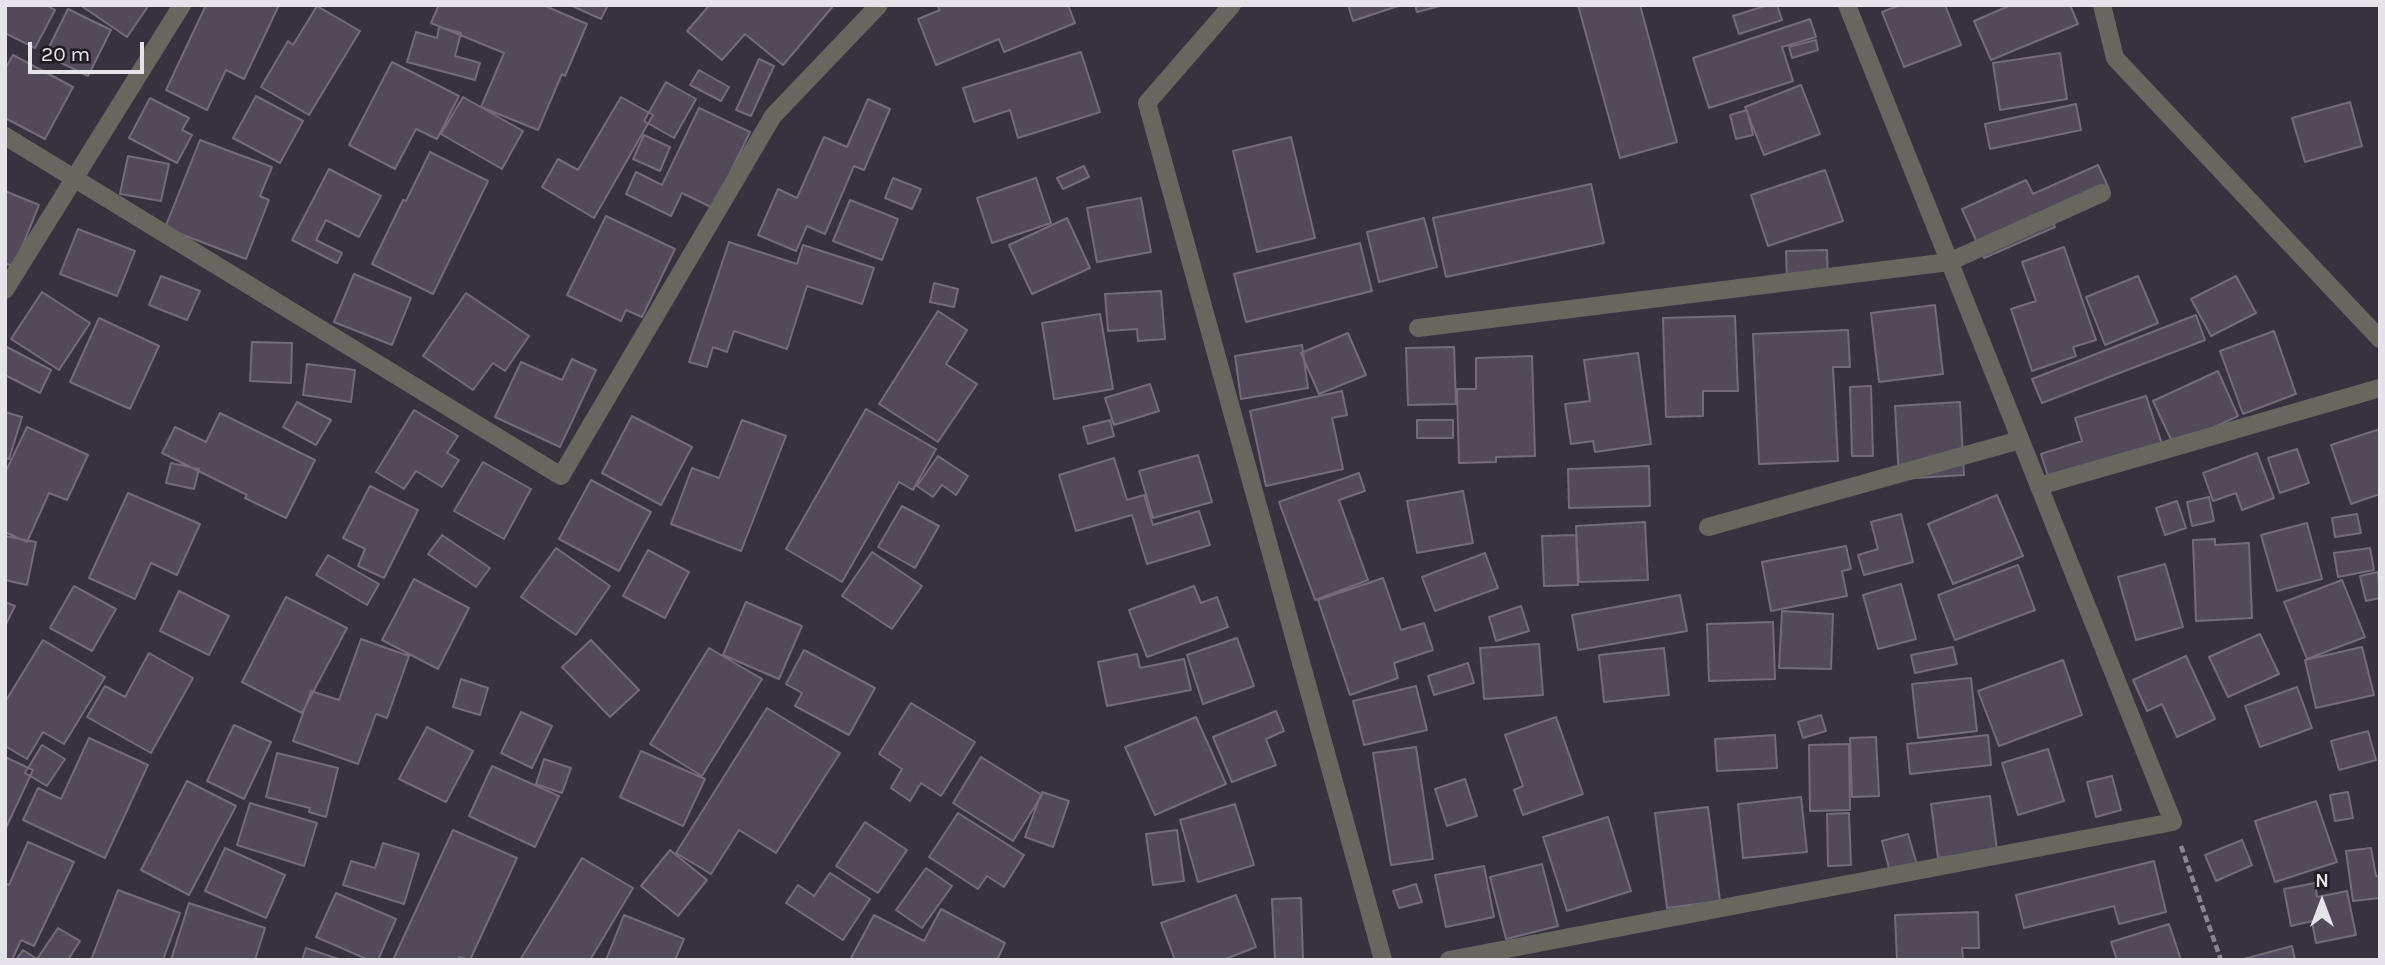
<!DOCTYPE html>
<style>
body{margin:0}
#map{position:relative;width:2385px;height:965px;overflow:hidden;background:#38323e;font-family:Karla,sans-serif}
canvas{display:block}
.frame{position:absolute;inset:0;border:7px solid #e7e3eb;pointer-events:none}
.north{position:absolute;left:2287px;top:867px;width:70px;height:70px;-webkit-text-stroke:5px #1e1b21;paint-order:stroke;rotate:0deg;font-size:19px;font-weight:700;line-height:28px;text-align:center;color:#e7e3eb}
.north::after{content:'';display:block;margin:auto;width:24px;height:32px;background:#e7e3eb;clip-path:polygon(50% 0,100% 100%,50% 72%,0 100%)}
.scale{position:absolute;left:28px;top:42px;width:116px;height:32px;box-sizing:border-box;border:4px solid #e7e3eb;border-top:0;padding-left:9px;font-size:21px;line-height:24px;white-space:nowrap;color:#e7e3eb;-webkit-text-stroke:5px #1e1b21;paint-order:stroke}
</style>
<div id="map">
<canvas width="2385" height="965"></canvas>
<div class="frame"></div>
<div class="north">N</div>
<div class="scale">20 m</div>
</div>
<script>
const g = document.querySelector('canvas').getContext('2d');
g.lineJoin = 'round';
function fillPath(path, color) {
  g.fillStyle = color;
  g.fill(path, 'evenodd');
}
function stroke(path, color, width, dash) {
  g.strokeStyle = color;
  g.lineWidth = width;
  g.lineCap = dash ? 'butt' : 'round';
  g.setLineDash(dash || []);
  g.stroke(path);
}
const building = new Path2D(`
 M5 5H46L55 10 35 48 5 33Z
 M80 5H149L127 37Z
 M206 5H279L244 79 226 70 207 110 166 90Z
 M439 5H543L587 24 565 76 562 74 538 130 481 107 504 53 431 23Z
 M570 5H608L601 19Z
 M705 5H834L783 65 745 34 722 60 687 31 708 7Z
 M937 5H1068L1075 23 1004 52 999 39 936 65 918 19 940 10Z
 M1348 5H1401L1353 21Z
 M1415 5H1444L1417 12Z
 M1578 5H1640L1677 142 1620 158Z
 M1768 5H1777L1782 20 1739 34 1733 16Z
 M1900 5H1945L1961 45 1904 67 1882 12Z
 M2011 5H2070L2078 24 1991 60 1974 21Z
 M317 6 360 31 309 115 261 87 288 41 293 45Z
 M68 9 111 30 88 76 45 55Z
 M1810 19 1816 37 1782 47 1793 81 1709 108 1693 58Z
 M439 27 461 33 455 56 480 63 475 80 407 62 416 32 437 38Z
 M1816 40 1818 50 1792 58 1789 47Z
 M1081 52 1100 112 1018 138 1010 110 974 122 963 88Z
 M2060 53 2067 99 2000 110 1993 63Z
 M13 55 73 87 45 139 5 118V69Z
 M759 59 774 66 751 116 736 110Z
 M392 62 459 96 437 139 416 129 395 169 349 145Z
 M699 70 729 87 721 101 690 85Z
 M666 82 696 99 674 138 644 121Z
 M1801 85 1820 134 1764 155 1745 107Z
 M256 96 303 121 280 163 233 138Z
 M463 97 523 131 502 169 441 134Z
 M621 97 653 115 594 218 542 187 558 159 578 170Z
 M150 98 189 118 182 130 192 135 177 163 129 138Z
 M868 99 890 109 864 170 854 166 825 234 807 226 796 251 758 235 778 189 797 198 824 137 847 147Z
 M2350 102 2362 146 2305 162 2292 118Z
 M2076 104 2081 130 1990 149 1985 124Z
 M699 108 750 132 713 208 682 193 671 216 626 194 636 172 662 185Z
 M1747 110 1753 135 1736 139 1730 115Z
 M644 135 670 147 660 171 633 159Z
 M1291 137 1315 238 1257 252 1233 151Z
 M200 140 272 167 260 196 269 200 246 259 165 228Z
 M430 152 488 181 433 294 372 264 403 200 406 201Z
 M128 156 169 164 161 201 120 194Z
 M2098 165 2109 189 2050 216 2055 227 1984 258 1962 209 2026 180 2033 194Z
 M1084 166 1089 177 1063 189 1057 178Z
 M329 169 381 196 359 237 326 220 316 240 342 253 337 263 292 240Z
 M1825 170 1843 221 1768 246 1751 195Z
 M893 178 921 189 912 209 885 198Z
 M1036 178 1051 223 992 243 977 198Z
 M1591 184 1604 243 1446 277 1433 218Z
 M5 191 39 205 14 267 5 263Z
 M1141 198 1151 252 1097 262 1087 208Z
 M850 200 898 219 882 260 833 241Z
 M606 216 675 249 642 317 626 310 621 321 567 295Z
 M1067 218 1090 268 1032 294 1009 245Z
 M1424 218 1437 267 1379 282 1367 232Z
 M78 229 135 251 117 296 60 274Z
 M729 242 797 264 803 245 874 268 862 304 807 286 787 349 734 331 727 352 713 347 707 367 689 362Z
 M1360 243 1372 291 1246 322 1234 274Z
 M2064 247 2096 340 2073 347 2076 356 2032 371 2011 309 2036 301 2022 262Z
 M1827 250 1828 281 1787 282 1786 251Z
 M354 274 411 298 392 345 334 322Z
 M161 276 200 291 187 320 149 305Z
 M2138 276 2158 323 2105 345 2086 297Z
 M2236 276 2256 313 2211 336 2191 299Z
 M934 283 958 289 954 307 930 302Z
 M1161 291 1165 339 1138 341 1137 329 1108 331 1105 294Z
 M42 292 90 323 59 370 11 339Z
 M466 293 529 336 505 371 493 363 473 390 423 356Z
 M1935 305 1943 374 1879 382 1871 313Z
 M938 311 967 330 946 364 977 384 938 442 879 404Z
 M1100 314 1113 389 1054 399 1042 323Z
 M2196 315 2205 340 2042 403 2032 379Z
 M1735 316 1738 391H1703V416L1666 417 1663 318Z
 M99 318 159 346 130 409 70 382Z
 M1848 330 1850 367H1833L1838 461 1759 464 1753 334Z
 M2274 331 2296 394 2243 414 2220 351Z
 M1348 333 1366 375 1319 394 1301 353Z
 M252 342 292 343 291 383 250 381Z
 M1302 345 1308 388 1241 399 1235 356Z
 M5 346 51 370 40 393 5 375Z
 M1454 347 1456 404 1408 405 1406 348Z
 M1638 353 1651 444 1595 452 1593 441 1571 444 1565 404 1590 401 1584 360Z
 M1532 356 1535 456 1496 457V462L1459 463 1457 389H1476V358Z
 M572 359 596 370 560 447 495 417 521 362 562 380Z
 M307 364 355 370 351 402 303 395Z
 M2218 371 2238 416 2174 446 2153 401Z
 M1150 384 1159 411 1114 425 1105 398Z
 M1871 386 1873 456H1852L1850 387Z
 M1342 391 1347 415 1332 418 1343 469 1266 486 1250 411Z
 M2146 396 2165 453 2052 489 2041 454 2082 441 2075 418Z
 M297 402 331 420 316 445 283 427Z
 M1960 402 1964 475 1899 479 1895 406Z
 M866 409 936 449 913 490 899 482 842 582 786 549Z
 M414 410 458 436 447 453 459 460 442 487 416 471 404 489 376 472Z
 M5 412 22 417 9 459 5 458Z
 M220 413 315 460 286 518 245 498 247 495 162 453 175 427 206 442Z
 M632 416 692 447 661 505 602 473Z
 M742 420 786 436 741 551 671 524 692 468 719 478Z
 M1110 420 1114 436 1088 444 1083 427Z
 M1417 420H1453V438H1417Z
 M27 427 88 455 67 500 49 493 27 542 5 532V473Z
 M2380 429V494L2351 504 2331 445Z
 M2297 449 2309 483 2280 493 2268 458Z
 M2257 453 2274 498 2242 510 2236 493 2213 501 2203 473Z
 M1198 455 1212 502 1153 518 1139 471Z
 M938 456 968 476 956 495 942 485 933 497 917 486Z
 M1114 458 1127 500 1144 495 1153 525 1199 511 1210 545 1147 564 1132 515 1076 531 1059 475Z
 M483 462 531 489 504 539 454 511Z
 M171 463 199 469 194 489 166 483Z
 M1649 466 1650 506 1569 508 1568 469Z
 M1359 473 1365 491 1339 500 1368 580 1315 600 1279 502Z
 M591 480 651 512 619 571 559 539Z
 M370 486 418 510 384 578 358 566 365 549 343 538Z
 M1463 491 1473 543 1417 553 1407 501Z
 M128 493 200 524 177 575 151 563 135 599 89 578Z
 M1997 495 2023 556 1953 584 1928 524Z
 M2209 497 2214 521 2192 526 2187 502Z
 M2177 501 2186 528 2165 535 2156 508Z
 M902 506 939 526 915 568 878 547Z
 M1901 514 1913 562 1864 575 1858 555 1878 549 1871 522Z
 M2357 514 2361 533 2335 537 2332 518Z
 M1645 522 1648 580 1579 582 1576 526Z
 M2307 523 2322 579 2277 591 2261 535Z
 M442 535 490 568 476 587 428 554Z
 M1576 535 1578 585 1544 586 1542 536Z
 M5 536 36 542 27 585 5 580Z
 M2215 539V545L2249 543 2252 618 2196 621 2193 540Z
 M1846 546 1851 569 1842 571 1847 596 1771 611 1762 562Z
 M556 548 610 586 576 635 521 597Z
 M2370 548 2374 570 2338 577 2334 553Z
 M648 550 689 572 665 618 623 596Z
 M872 552 922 586 892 629 842 596Z
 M1485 553 1498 588 1435 611 1422 577Z
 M328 555 379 584 367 605 316 575Z
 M2165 564 2183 627 2136 640 2118 577Z
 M2018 565 2035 610 1955 640 1938 595Z
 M2378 572 2380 598 2366 601 2360 576Z
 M1383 578 1401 630 1424 623 1433 650 1394 663 1398 678 1350 695 1318 600Z
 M414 579 469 608 438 669 382 640Z
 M2342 580 2365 637 2307 659 2284 602Z
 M1901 584 1916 639 1878 649 1863 595Z
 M74 586 116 609 92 651 50 628Z
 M1194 586 1201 603 1217 597 1228 627 1147 657 1129 610Z
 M179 591 229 616 209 655 160 631Z
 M1680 595 1687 631 1578 650 1572 615Z
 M286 597 347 628 302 713 242 682Z
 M5 602 15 606 5 626Z
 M746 602 802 626 779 679 723 655Z
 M1521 606 1529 631 1496 641 1489 617Z
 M1782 611 1833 614 1831 669 1779 668Z
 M1773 622 1775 679 1709 681 1707 624Z
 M2260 634 2279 674 2228 697 2209 657Z
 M1237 638 1254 686 1203 704 1187 655Z
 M361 639 409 656 387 718 376 714 358 764 293 741 311 691 339 700Z
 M43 640 105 677 64 744 43 732 27 759 5 746V702Z
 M591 640 639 690 610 717 562 667Z
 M1539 644 1543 695 1484 699 1480 648Z
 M1953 647 1957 664 1915 673 1911 655Z
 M2362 647 2374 695 2316 708 2305 660Z
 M709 648 762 679 702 776 650 744Z
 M1664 648 1669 695 1604 702 1599 655Z
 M804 650 875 688 849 735 795 706 802 693 786 684Z
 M149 653 193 678 151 753 87 717 105 686 125 697Z
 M1137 654 1140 668 1184 659 1191 690 1107 706 1098 662Z
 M2186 656 2215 719 2177 737 2162 704 2147 711 2133 680Z
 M2063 660 2082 715 1999 746 1978 691Z
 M1468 663 1474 683 1434 695 1428 676Z
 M1971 678 1977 731 1918 738 1912 684Z
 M461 679 488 688 480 715 453 707Z
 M1416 686 1427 730 1364 745 1353 701Z
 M2297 687 2312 728 2260 747 2245 706Z
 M911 703 975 742 941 796 921 783 910 801 891 788 902 769 879 754Z
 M767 708 840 753 776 853 739 830 711 874 676 853Z
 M1276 711 1284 731 1266 739 1276 765 1232 782 1213 737Z
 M521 712 552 726 532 768 501 753Z
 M1821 715 1826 731 1803 738 1798 722Z
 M1196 717 1226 784 1155 815 1125 747Z
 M1556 717 1583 794 1523 815 1514 790 1523 786 1505 735Z
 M234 725 271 742 244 799 207 781Z
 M427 727 473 751 446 802 399 779Z
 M2368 731 2376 760 2339 770 2331 741Z
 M1775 735 1777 768 1717 771 1715 739Z
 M1988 735 1991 765 1910 774 1907 744Z
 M1876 737 1879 796 1852 797 1850 738Z
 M89 738 148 765 105 858 23 820 38 788 61 799Z
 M1849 744 1850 810 1810 811 1809 745Z
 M42 745 65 759 47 786 25 773Z
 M1416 747 1433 859 1391 865 1373 753Z
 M2048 749 2064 801 2018 815 2002 763Z
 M641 751 705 779 683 826 620 797Z
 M277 753 338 768 326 817 309 812 310 808 266 797Z
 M5 757 33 770 5 830Z
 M981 757 1042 795 1013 841 953 803Z
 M544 759 571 768 562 793 536 784Z
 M492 766 559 796 535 847 469 816Z
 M2112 776 2121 810 2096 817 2087 782Z
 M1465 779 1477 816 1447 826 1435 789Z
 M187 781 236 806 189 895 141 870Z
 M1042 792 1069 801 1053 847 1025 837Z
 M2348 792 2353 818 2335 821 2330 795Z
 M1990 796 1997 850 1938 858 1931 804Z
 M1801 797 1807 852 1743 858 1738 804Z
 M2316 801 2337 862 2275 882 2255 821Z
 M250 803 317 823 304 866 237 845Z
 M1235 804 1254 865 1198 882 1180 820Z
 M1708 807 1720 901 1667 908 1655 813Z
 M958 813 1024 855 1004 887 987 876 978 889 929 857Z
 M1849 813 1851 865 1828 866 1827 814Z
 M1608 817 1631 891 1567 911 1543 837Z
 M865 822 907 850 878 893 836 866Z
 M453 830 517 858 470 960 459 957 458 960H393Z
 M1177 830 1184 881 1153 885 1146 834Z
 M1908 834 1917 865 1890 872 1882 841Z
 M2242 840 2252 865 2216 881 2205 855Z
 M28 842 74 862 34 946 21 940 12 960H5V883L9 885Z
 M383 843 419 854 404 904 343 885 351 861 375 868Z
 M225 848 285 875 266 918 205 891Z
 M2371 848 2376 876H2380V898L2353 901 2346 851Z
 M670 850 707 880 678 916 641 886Z
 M582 858 633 888 590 960H520Z
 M2154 861 2166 912 2119 924 2114 906 2024 928 2016 895Z
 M1542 864 1558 926 1506 939 1490 877Z
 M1484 866 1494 917 1446 927 1435 875Z
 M926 868 952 886 922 928 896 910Z
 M830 873 870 899 843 940 786 903 798 885 814 896Z
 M2315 883 2317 897 2347 891 2356 935 2316 943 2312 921 2291 926 2284 889Z
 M1416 884 1422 902 1399 908 1393 891Z
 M118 890 180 913 163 960H91Z
 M336 893 396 919 378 960H369L316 937Z
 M1236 895 1256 947 1223 960H1175L1161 923Z
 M1301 898 1303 959 1275 960 1272 899Z
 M189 903 265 928 255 960H171Z
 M941 909 1005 943 997 960H850L874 915 924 941Z
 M1978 912 1979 948H1962L1963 960H1897L1895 915Z
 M624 915 684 939 675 960H606Z
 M2169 924 2181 960H2117L2111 942Z
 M58 928 80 941 68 960H16L23 950 37 959Z
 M2292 946 2295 960H2244V959Z
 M306 948 341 960H302Z`);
const path = new Path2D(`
 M2181 846 2221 960`);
const minor = new Path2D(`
 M1232 5 1147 103 1383 960
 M2102 5 2115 58 2380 339
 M5 136 561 476 773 116 879 5
 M5 290 182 5
 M1418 328 1949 262 2102 193
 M2039 486 2380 388
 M1708 527 2020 440`);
const tertiary = new Path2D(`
 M1449 960 2173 822 1847 5`);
fillPath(building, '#524a58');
stroke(building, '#736b7a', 2);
stroke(path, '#8a858f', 4.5, [7, 3.5]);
stroke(minor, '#676760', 18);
stroke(tertiary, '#676760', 18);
</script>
